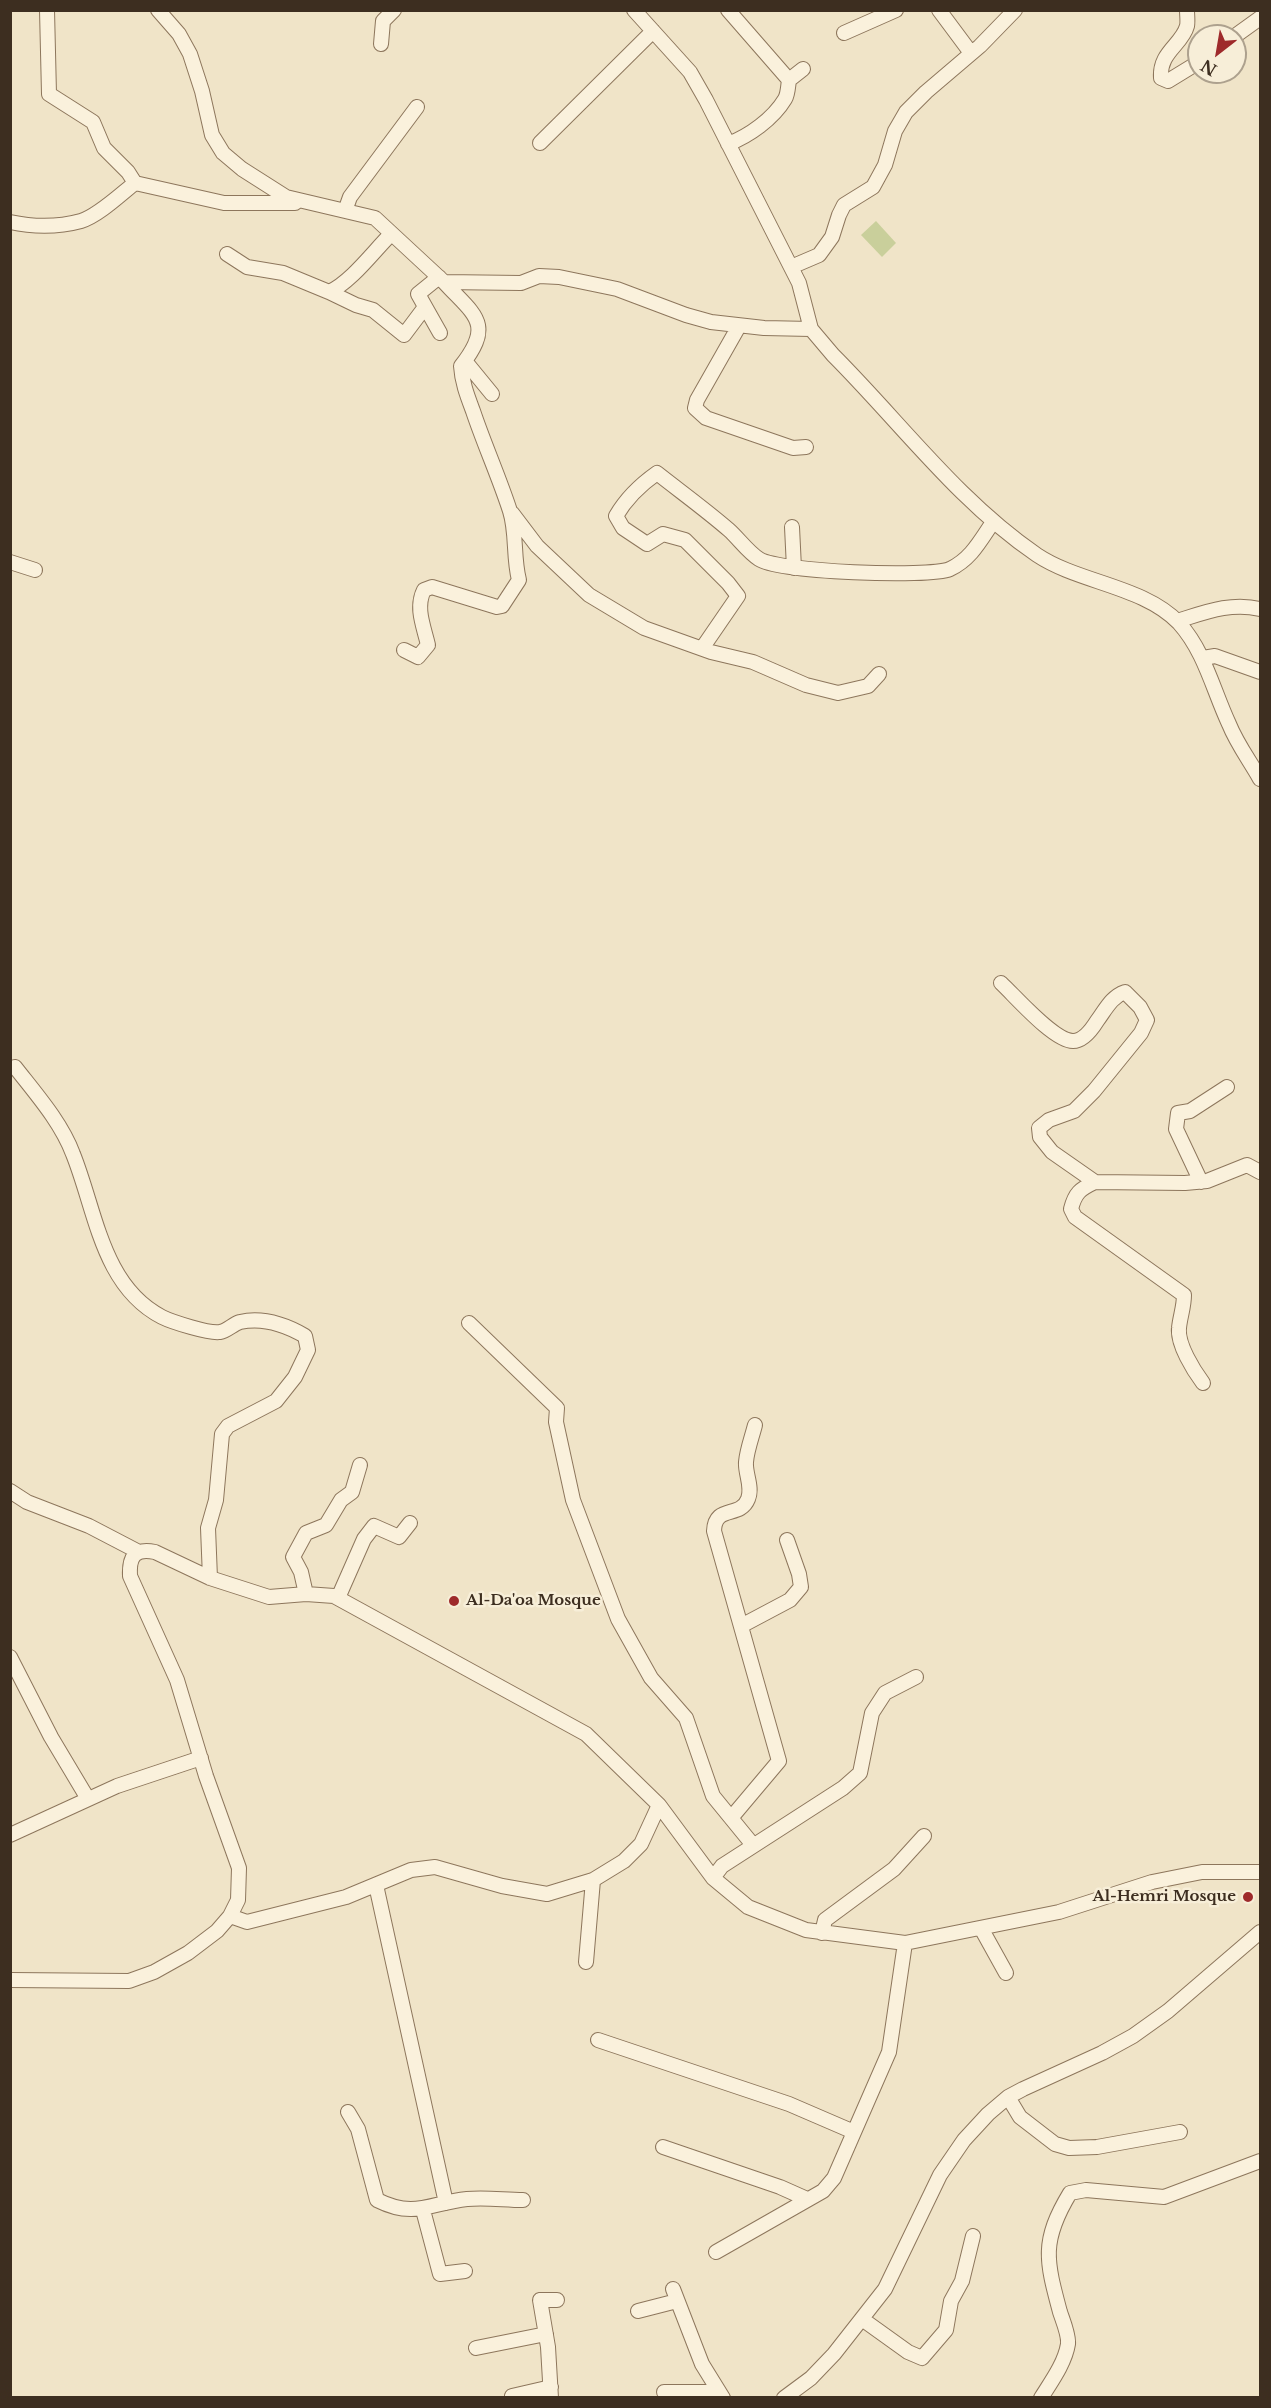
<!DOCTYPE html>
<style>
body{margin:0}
#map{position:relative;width:1271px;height:2408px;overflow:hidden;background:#f0e4c8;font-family:"Libre Baskerville",serif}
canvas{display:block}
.frame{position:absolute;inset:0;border:12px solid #3d2e20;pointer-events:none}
.north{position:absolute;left:1187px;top:24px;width:60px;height:60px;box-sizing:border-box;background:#f7eed8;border:2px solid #ada18e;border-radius:50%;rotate:211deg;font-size:16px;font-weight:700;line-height:24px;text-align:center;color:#3d2e20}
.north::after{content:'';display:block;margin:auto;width:21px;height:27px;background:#9e2a2b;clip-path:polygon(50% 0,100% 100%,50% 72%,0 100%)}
</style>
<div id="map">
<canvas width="1271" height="2408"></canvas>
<div class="frame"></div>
<div class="north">N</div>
</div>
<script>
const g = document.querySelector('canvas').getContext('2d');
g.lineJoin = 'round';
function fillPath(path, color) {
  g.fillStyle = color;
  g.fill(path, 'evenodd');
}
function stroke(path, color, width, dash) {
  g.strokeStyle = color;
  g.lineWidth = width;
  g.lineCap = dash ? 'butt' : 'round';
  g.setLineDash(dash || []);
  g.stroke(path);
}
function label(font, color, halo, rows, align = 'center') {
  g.font = font + ' "Libre Baskerville",serif';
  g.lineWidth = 5;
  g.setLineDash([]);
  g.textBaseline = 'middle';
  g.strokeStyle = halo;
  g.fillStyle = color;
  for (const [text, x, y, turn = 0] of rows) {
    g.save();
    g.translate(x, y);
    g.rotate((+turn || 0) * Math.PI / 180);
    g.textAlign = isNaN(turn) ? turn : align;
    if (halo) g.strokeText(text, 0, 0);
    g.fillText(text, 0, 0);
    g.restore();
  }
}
const green = new Path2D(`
 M876 221 896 243 882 257 861 235Z`);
const minor = new Path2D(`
 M47 10 49 94 93 122 104 148 128 172 135 183 224 203H295
 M158 10 179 34 190 54 202 91 212 135 223 153 242 169 286 197 375 218 444 282 521 283 539 276 559 277 617 289 686 315 711 322 764 328 811 329
 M634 10 690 72 706 100 799 283 811 329 833 355C900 422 958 501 1037 555 1079 583 1144 586 1179 623 1205 652 1213 690 1229 724 1237 744 1250 761 1260 779
 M728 10 789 80
 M939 10 971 53
 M1187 10C1187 15 1188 22 1187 26 1182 45 1159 52 1161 78L1168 81 1199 62
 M844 33 896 10
 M1235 36 1260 18
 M381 44 383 21 394 10
 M540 143 653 31
 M728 144C749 136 773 119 785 99 788 94 788 86 789 80L803 69
 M345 211 350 197 417 107
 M10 222C33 227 59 227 81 221 98 216 121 194 135 183
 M227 254 247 267 283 273 329 292C351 282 373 252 391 234
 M791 267 819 255 832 237 839 215 844 205 873 187 885 165 895 131 906 112 926 92 980 46 1015 10
 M439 277 418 294 440 333
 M329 292 356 305 373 310 404 335 425 307
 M739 326 697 400 695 408 706 418 793 448 806 447
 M465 361 492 394
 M512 513 537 546 589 595 644 628 711 652 753 662 806 685 838 693 868 686 879 674
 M792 527 794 568
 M10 562 35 570
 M1177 621C1206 612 1231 602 1260 609
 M703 647 738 596 728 583 685 540 663 534 647 544 623 528 616 516C627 497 640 485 657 473 681 492 706 510 729 530 739 539 748 552 759 559 779 572 928 578 950 569 971 559 980 541 993 522
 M404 650 418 657 428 645C424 627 415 608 424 590L432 587 497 607 502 606 519 580C513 557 517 533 510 511 499 477 484 444 473 411 467 395 462 382 461 366 495 323 474 315 444 282
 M1203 658 1215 656 1260 672
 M1001 983C1016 997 1054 1041 1073 1041 1083 1041 1092 1029 1097 1021 1106 1009 1111 997 1125 992L1140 1007 1147 1020 1141 1033 1094 1091 1074 1111 1049 1120 1039 1128 1040 1137 1052 1152 1095 1182 1185 1183 1207 1181 1247 1165 1260 1172
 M15 1067C36 1094 61 1122 73 1154 96 1211 102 1286 162 1317 172 1322 210 1334 220 1332 227 1331 233 1324 240 1322 262 1317 286 1325 305 1336L308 1350 295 1377 276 1401 228 1426 222 1434 216 1500 208 1528 210 1578
 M1095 1182C1080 1189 1075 1193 1071 1209L1075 1217 1184 1295C1184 1307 1180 1317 1179 1328 1177 1344 1194 1371 1203 1383
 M1201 1182 1176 1129 1178 1113 1190 1111 1227 1087
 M469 1323 557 1408 556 1422 573 1500 618 1619 651 1678 686 1718 713 1796 753 1845
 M10 1491 27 1502 89 1526 137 1551
 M306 1594 301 1572 293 1557 306 1533 326 1525 341 1500 352 1492 360 1465
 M338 1598 364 1539 374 1526 399 1537 410 1523
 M741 1626 790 1600 801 1587 799 1574 787 1540
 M10 1657 51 1737 88 1799
 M731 1818 779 1761 714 1531C715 1504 740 1519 748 1499 753 1487 745 1474 746 1462 747 1450 752 1437 755 1425
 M10 1835 117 1786 201 1758
 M713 1878 722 1866 843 1788 860 1773 872 1713 885 1693 916 1677
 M376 1885 446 2203
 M230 1916 247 1922 346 1897 411 1870 435 1867 502 1886 547 1894 593 1880 624 1861 641 1844 659 1805
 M981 1928 1006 1973
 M822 1933 825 1920 894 1869 924 1836
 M586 1962 593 1880
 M10 1980 129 1981 154 1972 188 1953 217 1931 230 1916 238 1900 239 1868 206 1776 177 1680 130 1576C129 1557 134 1548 155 1552L210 1578 269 1597 306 1594 334 1596 586 1734 659 1805 713 1878 748 1907 806 1930 905 1943 1059 1912 1152 1882 1202 1872H1260
 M598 2040 789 2104 854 2132
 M1008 2097 1020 2117 1055 2144 1069 2148 1097 2147 1180 2132
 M348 2112 358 2129 377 2200C415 2219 430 2203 467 2199 485 2197 505 2200 523 2200
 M663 2147 780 2187 807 2199
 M423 2210 440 2274 465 2271
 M716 2252 823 2191 834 2178 889 2052 905 1943
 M673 2289 702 2364 723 2398
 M638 2311 677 2301
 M862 2319 908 2352 922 2358 946 2330 951 2301 962 2281 973 2236
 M476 2348 546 2334
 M664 2392H719
 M512 2396 551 2387
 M551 2398 548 2347 540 2300H557
 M784 2398 811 2378 834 2354 885 2289 940 2175 964 2140 988 2114 1008 2097 1023 2089 1102 2053 1133 2036 1168 2011 1260 1932
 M1041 2398C1051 2382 1065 2363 1068 2344 1069 2335 1063 2321 1060 2312 1046 2260 1041 2241 1070 2193L1086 2190 1164 2197 1260 2161`);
const markers = [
 [454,1601,6,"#9e2a2b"],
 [1248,1897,6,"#9e2a2b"]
];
const poiNames = [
 ["Al-Da'oa Mosque",466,1601],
 ["Al-Hemri Mosque",1236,1897,"right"]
];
fillPath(green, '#c9cf9b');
stroke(minor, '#8d765c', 16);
stroke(minor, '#faf1dc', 14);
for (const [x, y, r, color] of markers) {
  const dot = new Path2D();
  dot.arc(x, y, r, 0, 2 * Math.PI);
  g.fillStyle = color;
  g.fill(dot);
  stroke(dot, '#f7eed8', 2);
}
label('bold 15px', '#3d2e20', '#f7eed8', poiNames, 'left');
</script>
